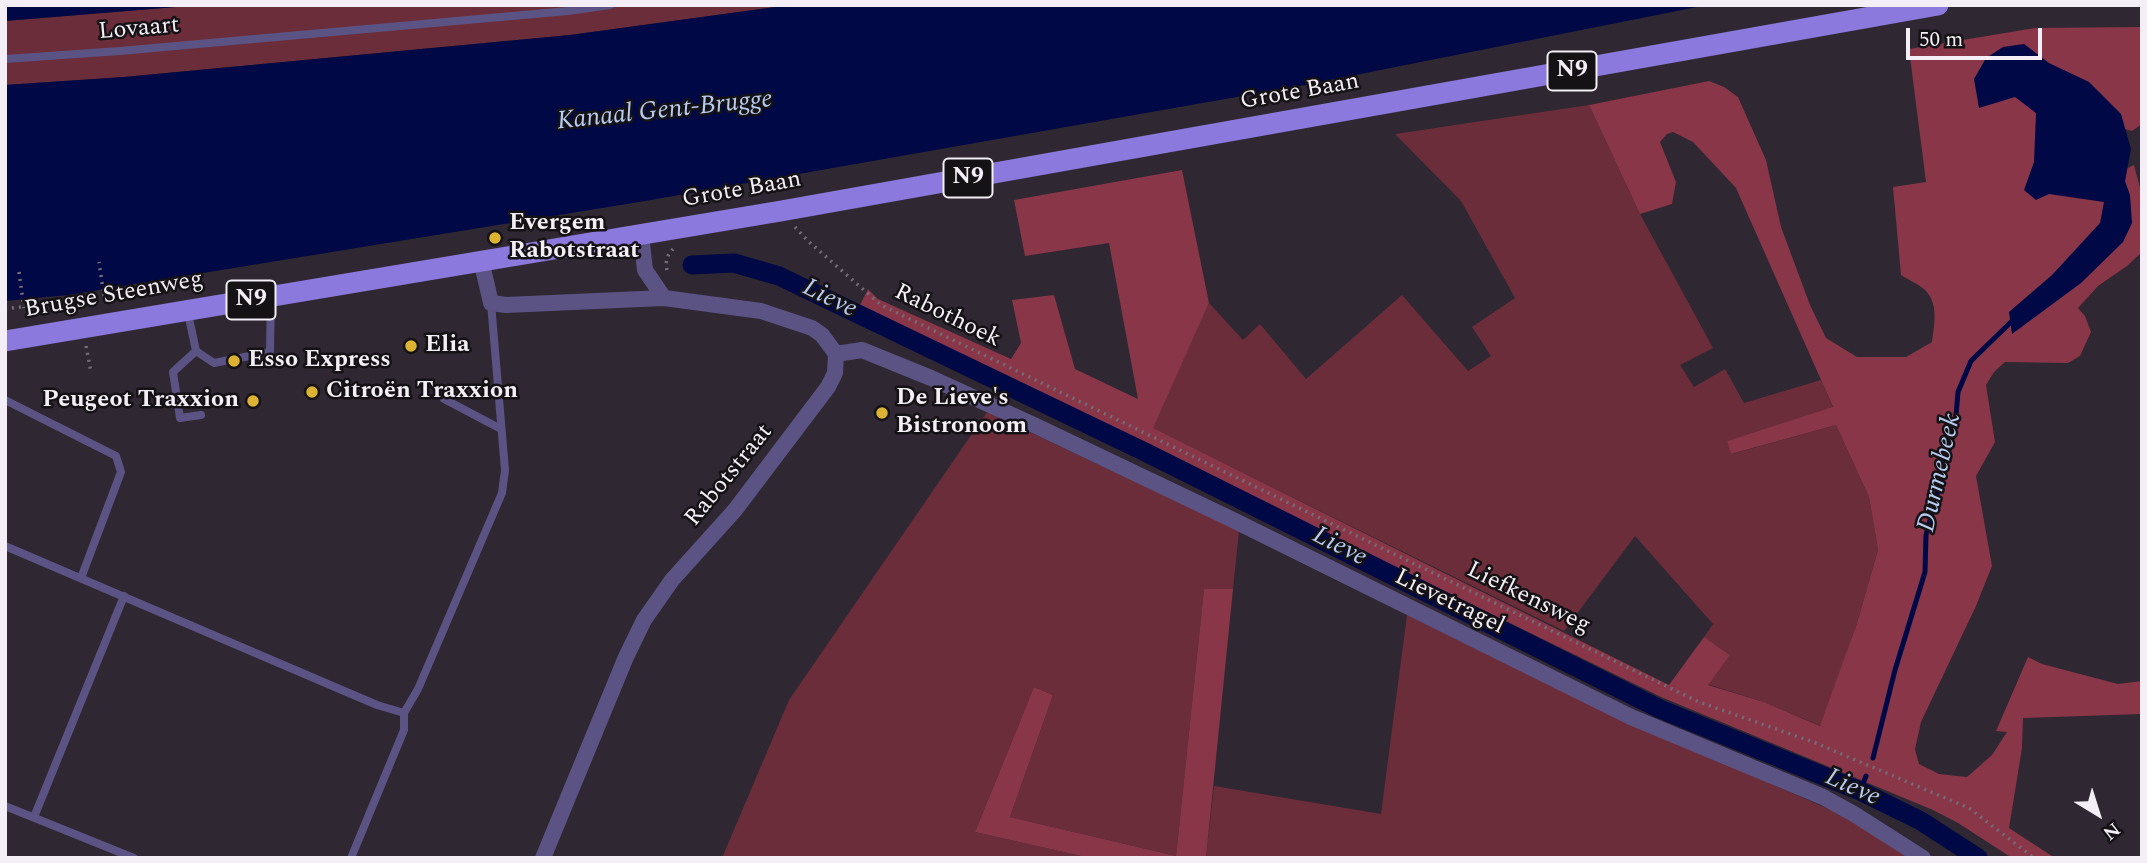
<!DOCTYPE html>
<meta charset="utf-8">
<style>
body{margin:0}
#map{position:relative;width:2147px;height:863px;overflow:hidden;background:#2f2732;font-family:Spectral,serif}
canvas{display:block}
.frame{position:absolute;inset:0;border:7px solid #f4eff6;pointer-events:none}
.north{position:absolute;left:2063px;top:779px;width:70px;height:70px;-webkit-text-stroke:5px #151216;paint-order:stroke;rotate:142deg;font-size:19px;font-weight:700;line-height:28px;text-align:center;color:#f4eff6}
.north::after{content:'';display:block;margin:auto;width:24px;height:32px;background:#f4eff6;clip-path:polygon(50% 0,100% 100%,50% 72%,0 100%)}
.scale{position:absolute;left:1906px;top:28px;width:136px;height:32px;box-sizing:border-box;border:4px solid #f4eff6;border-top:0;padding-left:9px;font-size:21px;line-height:24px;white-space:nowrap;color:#f4eff6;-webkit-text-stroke:5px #151216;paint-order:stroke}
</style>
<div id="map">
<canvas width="2147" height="863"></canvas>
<div class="frame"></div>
<div class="north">N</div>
<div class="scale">50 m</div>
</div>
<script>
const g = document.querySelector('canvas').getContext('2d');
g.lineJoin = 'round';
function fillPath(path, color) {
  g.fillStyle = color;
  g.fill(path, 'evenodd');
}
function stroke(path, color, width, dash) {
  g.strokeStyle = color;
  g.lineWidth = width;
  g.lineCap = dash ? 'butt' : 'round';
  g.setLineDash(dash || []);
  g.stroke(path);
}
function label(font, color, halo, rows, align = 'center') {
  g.font = font + ' Spectral,serif';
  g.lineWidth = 5;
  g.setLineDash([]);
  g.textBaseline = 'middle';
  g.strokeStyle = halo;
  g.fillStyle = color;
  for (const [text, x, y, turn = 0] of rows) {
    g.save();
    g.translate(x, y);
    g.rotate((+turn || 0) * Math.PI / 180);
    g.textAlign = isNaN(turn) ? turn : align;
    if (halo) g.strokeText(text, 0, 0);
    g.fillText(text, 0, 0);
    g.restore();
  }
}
const green = new Path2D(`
 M200 5H790L570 35 124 77 5 85V21Z
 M1589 105 1640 214 1713 348 1680 365 1694 387 1725 369 1744 403 1821 380 1833 408 1727 441 1732 454 1836 425 1869 497 1878 550 1857 623 1821 726 1764 702 1707 684 1730 655 1704 637 1713 624 1635 536 1564 631 1152 428 1209 303 1243 340 1260 324 1306 379 1402 295 1468 371 1491 356 1472 327 1515 298 1461 201 1395 134Z
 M987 412 1239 531 1233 589 1204 590 1176 856 1010 817 1053 695 1034 687 975 832 1090 858H722L789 700Z
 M1407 615 1620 718 1833 811 1863 827 1909 858H1206L1214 786 1381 814Z`);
const forest = new Path2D(`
 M2142 27V124L2132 131 2121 128 2107 178 2134 165 2142 195V252L2127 266 2098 286 2078 308 2085 316 2091 332 2080 356 2068 363 2005 362 1994 372 1986 385 1995 442 1976 476 1992 566 1976 606 1921 722 1915 749 1919 764 1939 774 1967 777 1992 755 2007 732 1996 731 2028 657 2042 664 2118 684 2142 681V714L2023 718 2022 748 2009 828 2055 858H2012L1958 823 1933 810 1661 697 860 305 868 289 878 299 1011 359 1021 343 1012 300 1054 295 1075 369 1138 399 1109 243 1025 256 1014 200 1182 170 1209 303 1153 428 1669 685 1704 637 1730 655 1708 685 1764 702 1820 726 1857 623 1878 550 1869 497 1836 425 1731 454 1727 441 1833 407 1736 188 1693 142 1673 132 1667 134 1660 142 1676 182 1672 204 1640 214 1589 105 1709 81 1724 87 1738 97 1766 160 1781 227 1810 305 1826 338 1857 357H1906L1932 342C1934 326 1939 305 1926 291 1920 285 1909 280 1901 275L1893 187 1926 182 1909 49 2035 28Z
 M1204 589H1233L1206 858H1090L975 832 1034 687 1053 695 1010 817 1176 856Z`);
const water = new Path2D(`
 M5 5H200L5 21Z
 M790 5H1707L1305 85 645 201 68 295 5 301V85L124 77 570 35Z
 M2024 44 2049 63 2089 82 2121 114 2131 149 2125 181 2130 195 2132 223 2123 242 2081 283 2012 334 2009 312 2052 275 2100 223 2104 202 2049 194 2036 200 2024 190 2034 162 2036 113 2015 97 1979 108 1974 79 1986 58 2003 47Z`);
const stream = new Path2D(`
 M1873 758 1895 670 1925 572 1926 535 1955 428 1958 392 1971 361 2013 320
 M1860 791 1866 776`);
const canal = new Path2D(`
 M692 265 734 263 779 276 1145 452 1660 709 1860 791 1921 821 1978 858`);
const path = new Path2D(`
 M795 227 808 241 881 305 1699 702 1813 742 1969 808 2034 858
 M667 270C665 262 667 255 673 249
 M19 272 24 308
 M5 309 104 296 99 262
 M86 346 91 372`);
const service = new Path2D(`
 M5 59 120 51 568 11 610 5
 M188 313 196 351 173 372 180 418 201 415
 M196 351 214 363 270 352 271 298
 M444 399 501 429
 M5 400 116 456 121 472 81 578
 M5 546 377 705 404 713
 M5 806 134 858
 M34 817 124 596
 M351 858 404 730V713L418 689 502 493 505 470 491 303`);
const minor = new Path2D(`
 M641 235 645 270 664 298
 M481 260 491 303 506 305 664 298 761 311 812 328 822 335 836 354 835 373 828 387 735 510 672 580 644 620 626 657 543 858
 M836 354 862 350 931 378 1036 426 1233 520 1631 717 1823 797 1854 814 1923 858`);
const primary = new Path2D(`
 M5 341 781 211 1938 5`);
const markers = [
 [495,238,7,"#dcb233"],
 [411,346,7,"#dcb233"],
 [234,361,7,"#dcb233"],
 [312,392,7,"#dcb233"],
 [253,401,7,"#dcb233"],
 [882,413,7,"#dcb233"]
];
const shields = [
 [1572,71,49],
 [968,178,49],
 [251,300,49]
];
const shieldNames = [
 ["N9",1572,71],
 ["N9",968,178],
 ["N9",251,300]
];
const streetNames = [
 ["Lovaart",139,30,-5],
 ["Grote Baan",1300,93,-10],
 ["Grote Baan",742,191,-10],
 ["Brugse Steenweg",114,296,-10],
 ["Rabothoek",947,317,26],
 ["Rabotstraat",730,476,-51],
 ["Liefkensweg",1528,599,26],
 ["Lievetragel",1449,603,26]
];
const poiNames = [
 ["Evergem",509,224],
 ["Rabotstraat",509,252],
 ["Elia",425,346],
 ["Esso Express",248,361],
 ["Citroën Traxxion",326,392],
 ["De Lieve's",896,399],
 ["Bistronoom",896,427],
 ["Peugeot Traxxion",239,401,"right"]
];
const waterNames = [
 ["Kanaal Gent-Brugge",665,112,-6],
 ["Lieve",829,300,26],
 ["Durmebeek",1941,473,-77],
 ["Lieve",1339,548,27],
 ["Lieve",1852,789,24]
];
fillPath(green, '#6c2d3a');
fillPath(forest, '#883648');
fillPath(water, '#000845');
stroke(stream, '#000845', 5);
stroke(canal, '#000845', 19);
stroke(path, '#746d77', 3.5, [2, 5]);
stroke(service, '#5b5384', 8);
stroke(minor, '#5b5384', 16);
stroke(primary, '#8b79dd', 21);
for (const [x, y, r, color] of markers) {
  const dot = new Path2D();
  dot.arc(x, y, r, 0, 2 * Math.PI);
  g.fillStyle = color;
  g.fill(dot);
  stroke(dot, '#151216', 2.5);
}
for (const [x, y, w] of shields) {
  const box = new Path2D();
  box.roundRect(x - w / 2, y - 19.5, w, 39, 5);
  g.fillStyle = '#151216';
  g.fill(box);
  stroke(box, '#f4eff6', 2);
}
label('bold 23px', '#f4eff6', null, shieldNames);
label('24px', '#f4eff6', '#151216', streetNames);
label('bold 24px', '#f4eff6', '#151216', poiNames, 'left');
label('italic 26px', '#b8ccf1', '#151216', waterNames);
</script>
